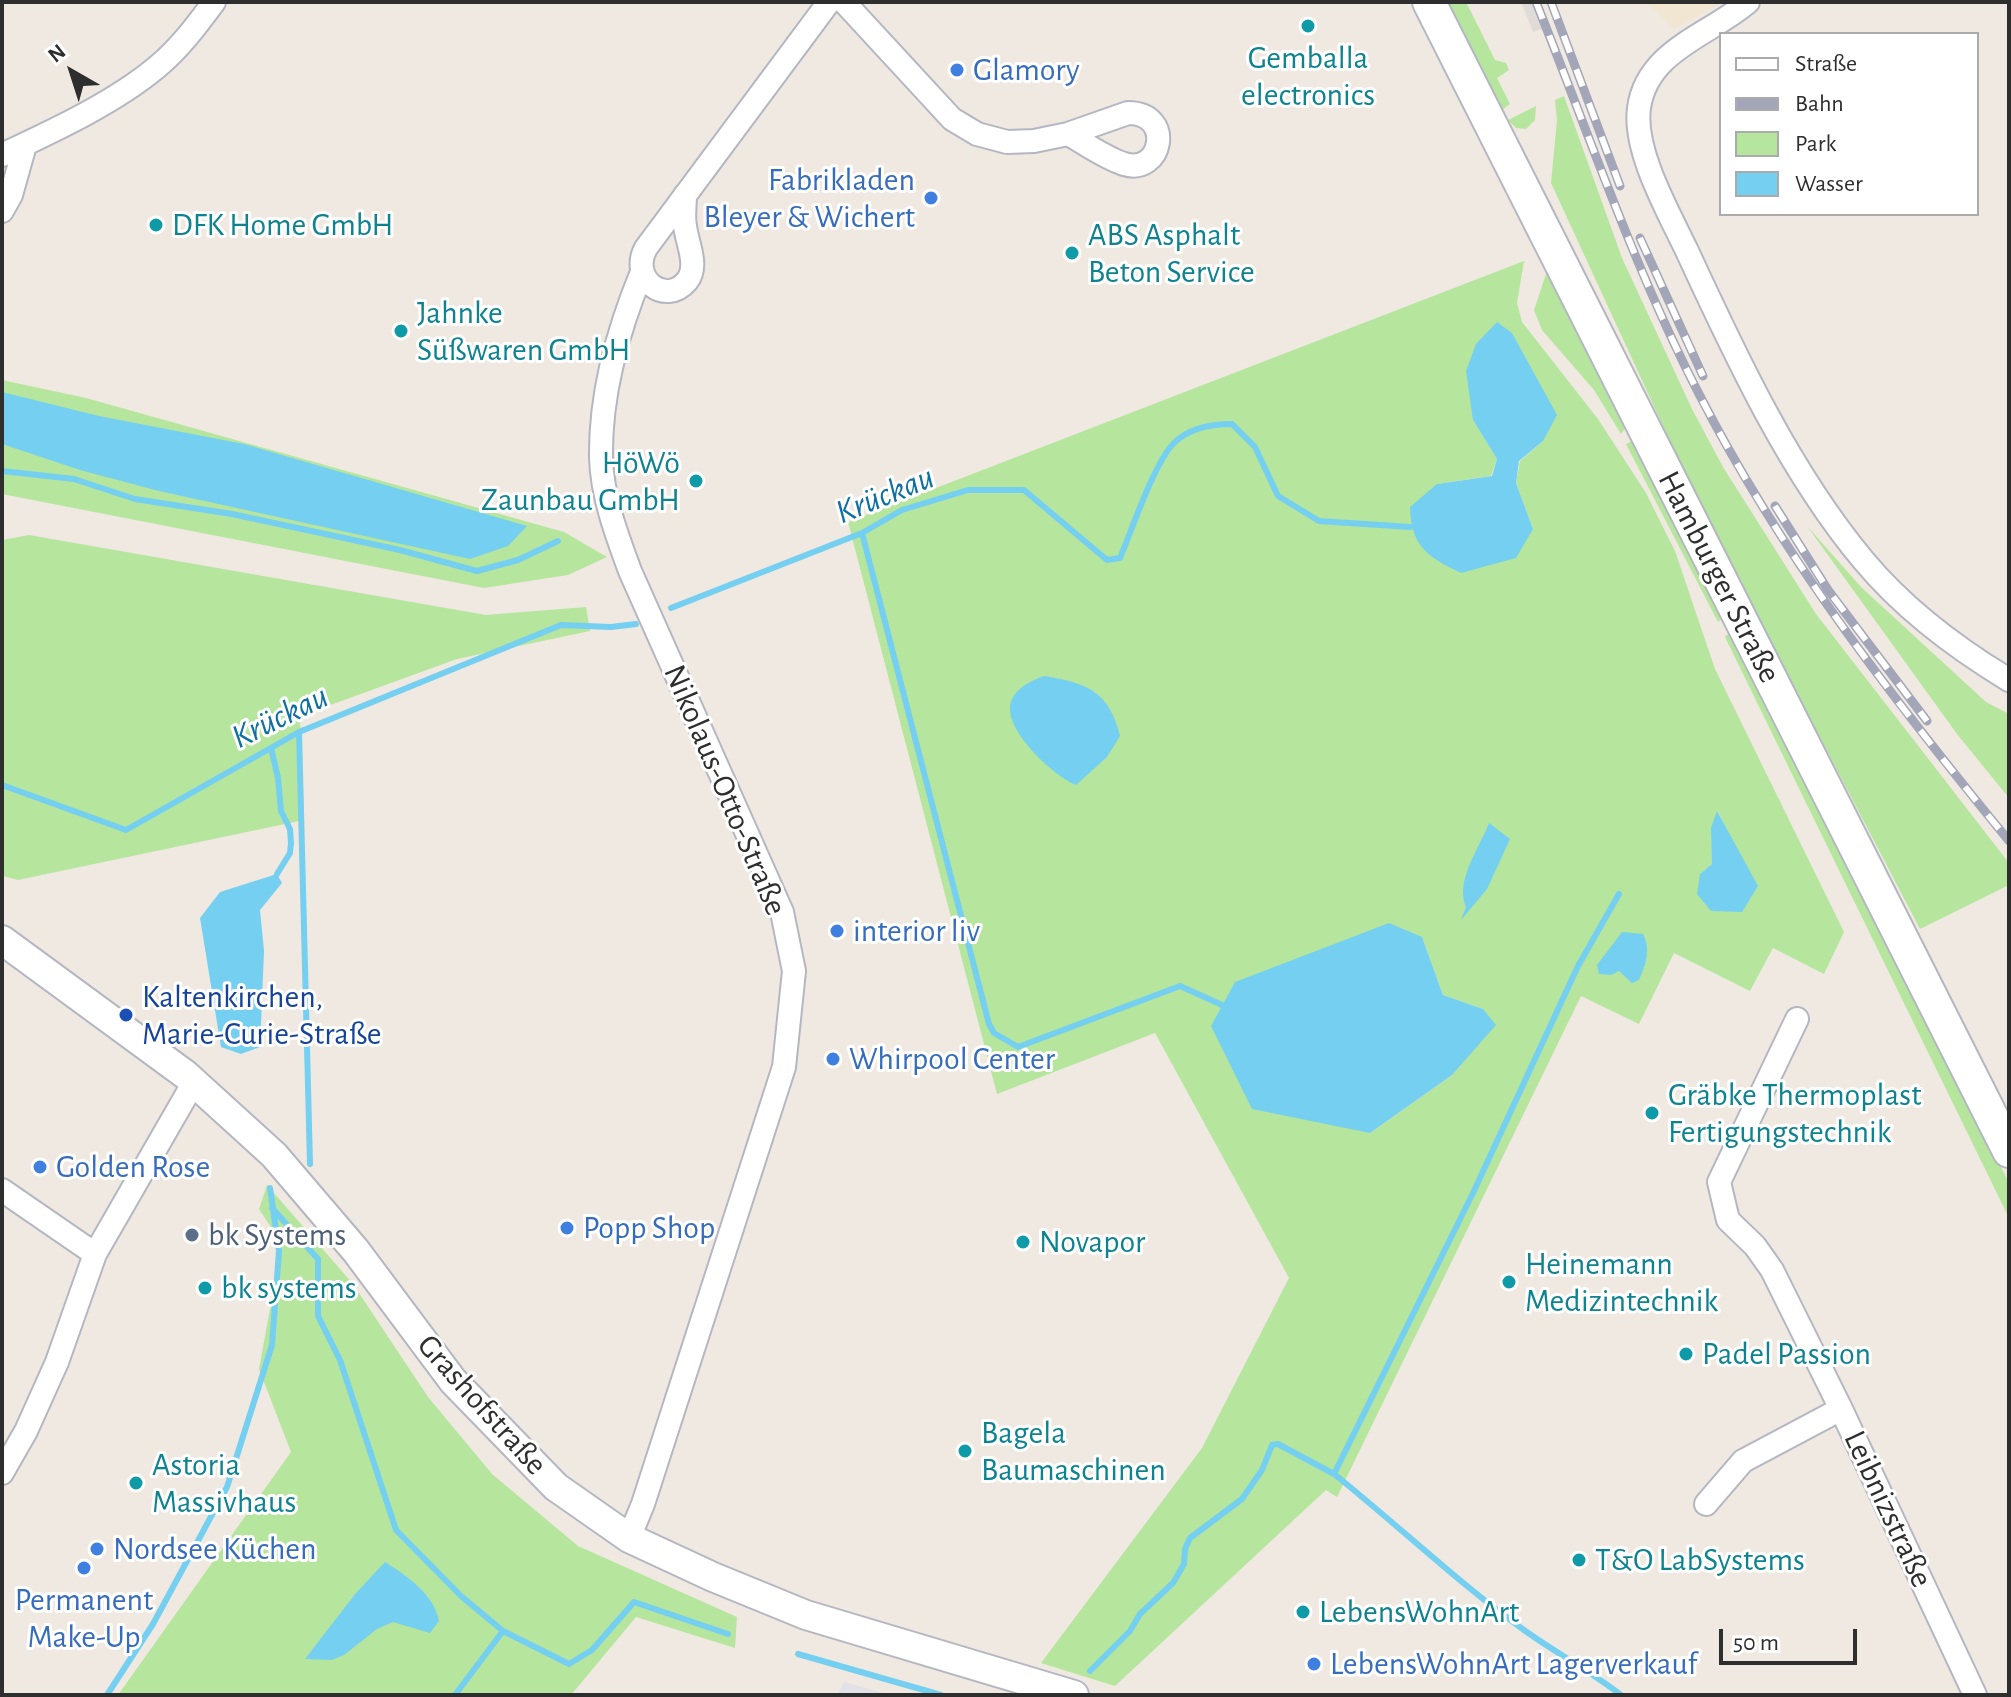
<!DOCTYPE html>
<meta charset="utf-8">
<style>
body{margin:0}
#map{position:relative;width:2011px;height:1697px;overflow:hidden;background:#efe9e1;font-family:"Alegreya Sans",sans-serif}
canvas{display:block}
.frame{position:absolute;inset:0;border:4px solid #2e2e2e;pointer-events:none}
.legend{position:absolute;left:1719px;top:32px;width:260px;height:184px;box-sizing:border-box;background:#fff;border:2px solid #ababab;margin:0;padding:10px 14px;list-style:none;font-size:24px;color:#2e2e2e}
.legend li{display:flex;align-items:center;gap:16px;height:40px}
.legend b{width:40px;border:2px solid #ababab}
.north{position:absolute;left:32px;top:32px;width:80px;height:80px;-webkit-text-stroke:6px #fff;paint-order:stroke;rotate:321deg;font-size:22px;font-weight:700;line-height:32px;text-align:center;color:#2e2e2e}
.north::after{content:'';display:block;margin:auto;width:28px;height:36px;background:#2e2e2e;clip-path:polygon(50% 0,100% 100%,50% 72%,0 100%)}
.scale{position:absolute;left:1719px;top:1629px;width:138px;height:36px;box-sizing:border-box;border:4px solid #2e2e2e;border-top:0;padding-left:10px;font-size:24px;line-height:28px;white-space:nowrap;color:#2e2e2e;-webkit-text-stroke:6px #fff;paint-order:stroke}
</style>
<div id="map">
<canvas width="2011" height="1697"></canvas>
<div class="frame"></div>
<ul class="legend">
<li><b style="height:10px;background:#fff"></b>Straße</li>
<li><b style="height:10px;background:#a3a6b8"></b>Bahn</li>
<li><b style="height:22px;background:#b6e59e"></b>Park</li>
<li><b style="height:22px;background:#75cff0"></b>Wasser</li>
</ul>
<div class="north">N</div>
<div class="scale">50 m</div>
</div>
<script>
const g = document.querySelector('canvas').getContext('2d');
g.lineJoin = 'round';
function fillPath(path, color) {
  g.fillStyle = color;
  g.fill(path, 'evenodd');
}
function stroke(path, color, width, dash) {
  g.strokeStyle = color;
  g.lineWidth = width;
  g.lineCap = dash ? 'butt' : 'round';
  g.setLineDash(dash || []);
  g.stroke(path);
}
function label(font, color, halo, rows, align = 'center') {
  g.font = font + ' "Alegreya Sans",sans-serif';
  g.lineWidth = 6;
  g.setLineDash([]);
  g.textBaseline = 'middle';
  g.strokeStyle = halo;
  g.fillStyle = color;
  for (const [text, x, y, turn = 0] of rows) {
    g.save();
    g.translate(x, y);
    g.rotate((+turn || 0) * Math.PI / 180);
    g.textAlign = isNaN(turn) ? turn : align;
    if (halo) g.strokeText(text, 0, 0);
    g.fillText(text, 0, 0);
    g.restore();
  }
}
const industrial = new Path2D(`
 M844 1682 890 1695H837Z`);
const education = new Path2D(`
 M1641 2H1723L1674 29 1653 8Z`);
const green = new Path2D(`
 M1446 2H1466L1495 60 1506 63 1509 70 1497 78 1510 104 1502 110Z
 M1564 96 1622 258 1692 409 1723 467 1816 614 2009 863V885L1920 929 1705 517 1551 183 1557 120 1555 100Z
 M1536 106 1535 120 1526 129 1516 128 1508 120Z
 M1524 261 1517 303 1522 322 1598 419 1646 493 1675 551 1715 669 1844 932 1824 974 1773 948 1750 991 1674 953 1639 1024 1581 996 1337 1497 1326 1490 1115 1686 1041 1663 1202 1448 1289 1278 1155 1033 997 1094 848 522ZM1473 420 1543 441 1520 461 1516 483 1533 529 1437 484 1491 476 1497 459ZM1718 812 1742 860 1700 874 1712 864ZM1422 937 1443 995 1483 1009 1452 1075 1370 1133Z
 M1548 268 1629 423 1621 434 1594 390 1542 330 1534 310Z
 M2 380 86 398 564 532 607 557 568 575 484 588 2 494Z
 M1632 441H1638L1726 615 1718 622 1626 444Z
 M1807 526 1861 587 1986 702 2009 714V798L1957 734Z
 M29 535 486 615 586 607 590 631 457 659 300 716 304 820 18 880 2 876V540Z
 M1729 633 1736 635 2009 1183V1218L1725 637Z
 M267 1185 353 1284 428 1397 492 1474 578 1546 737 1617 735 1648 636 1617 571 1695H118L291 1452 259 1369 282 1244 259 1209Z`);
const plaza = new Path2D(`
 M1521 2H1534L1544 28 1533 32Z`);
const water = new Path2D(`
 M1497 322 1512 333 1557 415 1543 441 1519 461 1516 483 1533 529 1516 558 1461 573C1428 557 1411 547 1410 507L1437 484 1492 476 1497 459 1473 420 1466 371 1476 344Z
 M2 392 99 416 244 444 527 526 508 546 470 559 159 491 80 470 2 444Z
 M1044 676C1087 683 1109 691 1120 736L1107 757 1076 785C1054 776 1011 736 1010 710 1009 691 1030 681 1044 676Z
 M1717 811 1758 886 1742 912 1711 911 1697 894 1700 874 1712 864 1711 828Z
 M1489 823 1510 839 1487 889 1461 920 1466 907C1455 880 1479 849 1489 823Z
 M277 874 282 883 260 910 264 951 260 1047 241 1054 221 1047 200 918 220 892Z
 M1389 923 1422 937 1443 995 1483 1009 1496 1025 1452 1075 1370 1133 1252 1109 1211 1026 1235 982Z
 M1622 932 1643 934C1651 950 1646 964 1639 980L1632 983 1619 971 1611 975 1599 974 1597 965Z
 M385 1562C407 1576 434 1594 439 1621L430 1633 393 1622 377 1629 344 1655 332 1660 305 1659 356 1593Z`);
const stream = new Path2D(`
 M2 471 74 479 135 499 232 514 400 550 477 571 518 560 558 541
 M862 533 989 1024 994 1033 1018 1047 1180 986 1222 1005
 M671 608 862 533 902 510 968 490H1024L1107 560 1120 558C1132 530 1154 463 1174 443 1189 428 1212 424 1232 424L1255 447 1278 496 1319 521 1410 527
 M299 732 310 1164
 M271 748 278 778 281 811 290 829 291 843 290 853 277 874
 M2 785 126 830 299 732 561 625 611 627 636 624
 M272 1208 318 1259V1316L340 1360 396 1530 461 1596 503 1631 569 1664 592 1650 634 1602 728 1634
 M1334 1474C1398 1525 1457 1582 1524 1630 1556 1653 1590 1671 1621 1695
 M798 1654 941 1695
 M1090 1671 1130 1631 1140 1614 1173 1583 1184 1564 1185 1549 1190 1538 1242 1499 1262 1470 1272 1445 1278 1444 1334 1474 1473 1193 1578 966 1619 894
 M107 1695 153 1624 227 1487 272 1345 279 1251 270 1188
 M455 1695 503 1631`);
const minor = new Path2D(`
 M844 2 952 119 977 134 1007 142 1034 141 1068 134 1128 113C1175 113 1162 176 1124 164 1105 158 1086 144 1068 134
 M1748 2C1710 35 1647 50 1639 108 1633 151 1669 213 1687 251 1735 355 1790 473 1864 561 1904 609 1956 648 2009 680
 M2 155C53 131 114 103 157 67 179 49 197 25 214 2
 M685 195C685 205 683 216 685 226 687 243 699 266 687 281 665 307 629 278 646 248L829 2
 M2 211 11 195 25 145
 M1797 1019 1719 1182 1728 1220 1755 1246 1772 1270 1841 1409 1975 1695
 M2 1190 95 1254
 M2 1473 26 1431 57 1362 95 1254 194 1082
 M1706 1504 1743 1461 1841 1409
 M629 1538 643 1504 784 1067 794 971 782 912 630 571C617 536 602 496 601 458 600 395 618 330 642 272`);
const tertiary = new Path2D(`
 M2 940 186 1075 274 1155 356 1251 453 1381 556 1487 629 1538 713 1577 806 1615 1074 1695`);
const secondary = new Path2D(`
 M1429 2 2009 1151`);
const rail = new Path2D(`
 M1536 2C1589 134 1634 268 1699 394 1783 558 1893 699 2009 841
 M1551 2 1620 186
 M1640 238 1703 376
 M1775 506 1828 590 1927 721`);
const markers = [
 [1308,26,8,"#0f9aa8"],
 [957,70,8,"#3f7fe0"],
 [931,198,8,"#3f7fe0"],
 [156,225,8,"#0f9aa8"],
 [1072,253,8,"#0f9aa8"],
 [401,331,8,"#0f9aa8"],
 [696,481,8,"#0f9aa8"],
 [837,931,8,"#3f7fe0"],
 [126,1015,8,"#1a4fb4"],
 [833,1059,8,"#3f7fe0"],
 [1652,1113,8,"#0f9aa8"],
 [40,1167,8,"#3f7fe0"],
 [567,1228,8,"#3f7fe0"],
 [192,1235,8,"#5c6f8a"],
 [1023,1242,8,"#0f9aa8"],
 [1509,1282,8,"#0f9aa8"],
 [205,1288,8,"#0f9aa8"],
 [1686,1354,8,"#0f9aa8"],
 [965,1451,8,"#0f9aa8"],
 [136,1483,8,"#0f9aa8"],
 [97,1549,8,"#3f7fe0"],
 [1579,1560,8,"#0f9aa8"],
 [84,1568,8,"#3f7fe0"],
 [1303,1612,8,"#0f9aa8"],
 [1314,1664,8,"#3f7fe0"]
];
const cultureNames = [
 ["Gemballa",1308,58,"center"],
 ["electronics",1308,95,"center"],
 ["DFK Home GmbH",172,225],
 ["ABS Asphalt",1088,235],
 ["Beton Service",1088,272],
 ["Jahnke",417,313],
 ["Süßwaren GmbH",417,350],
 ["HöWö",680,463,"right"],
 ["Zaunbau GmbH",680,500,"right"],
 ["Gräbke Thermoplast",1668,1095],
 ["Fertigungstechnik",1668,1132],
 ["Novapor",1039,1242],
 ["Heinemann",1525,1264],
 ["Medizintechnik",1525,1301],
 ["bk systems",221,1288],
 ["Padel Passion",1702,1354],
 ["Bagela",981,1433],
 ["Baumaschinen",981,1470],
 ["Astoria",152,1465],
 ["Massivhaus",152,1502],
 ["T&O LabSystems",1595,1560],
 ["LebensWohnArt",1319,1612]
];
const shopNames = [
 ["Glamory",973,70],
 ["Fabrikladen",915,180,"right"],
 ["Bleyer & Wichert",915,217,"right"],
 ["interior liv",853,931],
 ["Whirpool Center",849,1059],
 ["Golden Rose",56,1167],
 ["Popp Shop",583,1228],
 ["Nordsee Küchen",113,1549],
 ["Permanent",84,1600,"center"],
 ["Make-Up",84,1637,"center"],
 ["LebensWohnArt Lagerverkauf",1330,1664]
];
const streetNames = [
 ["Hamburger Straße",1719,577,63],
 ["Nikolaus-Otto-Straße",725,790,67],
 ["Grashofstraße",482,1405,48],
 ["Leibnizstraße",1888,1509,65]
];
const transitNames = [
 ["Kaltenkirchen,",142,997],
 ["Marie-Curie-Straße",142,1034]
];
const serviceNames = [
 ["bk Systems",208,1235]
];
const waterNames = [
 ["Krückau",885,495,-22],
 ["Krückau",280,717,-26]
];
fillPath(industrial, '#e3e1e8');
fillPath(education, '#f0e6d1');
fillPath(green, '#b6e59e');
fillPath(plaza, '#dfdcd8');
fillPath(water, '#75cff0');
stroke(stream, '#75cff0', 6);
stroke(minor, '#b4b7c1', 26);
stroke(tertiary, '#b4b7c1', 32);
stroke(secondary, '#b4b7c1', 36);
stroke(minor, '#fff', 22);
stroke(tertiary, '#fff', 28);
stroke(secondary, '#fff', 32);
stroke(rail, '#a3a6b8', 9);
stroke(rail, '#fff', 6, [18]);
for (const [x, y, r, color] of markers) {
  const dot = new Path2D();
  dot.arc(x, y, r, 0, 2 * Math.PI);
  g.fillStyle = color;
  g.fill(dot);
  stroke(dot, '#fff', 3);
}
label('32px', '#0d838f', '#fff', cultureNames, 'left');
label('32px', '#366cbe', '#fff', shopNames, 'left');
label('32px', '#2e2e2e', '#fff', streetNames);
label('32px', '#164399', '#fff', transitNames, 'left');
label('32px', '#4e5e75', '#fff', serviceNames, 'left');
label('italic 34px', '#0d6fa3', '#fff', waterNames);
</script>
